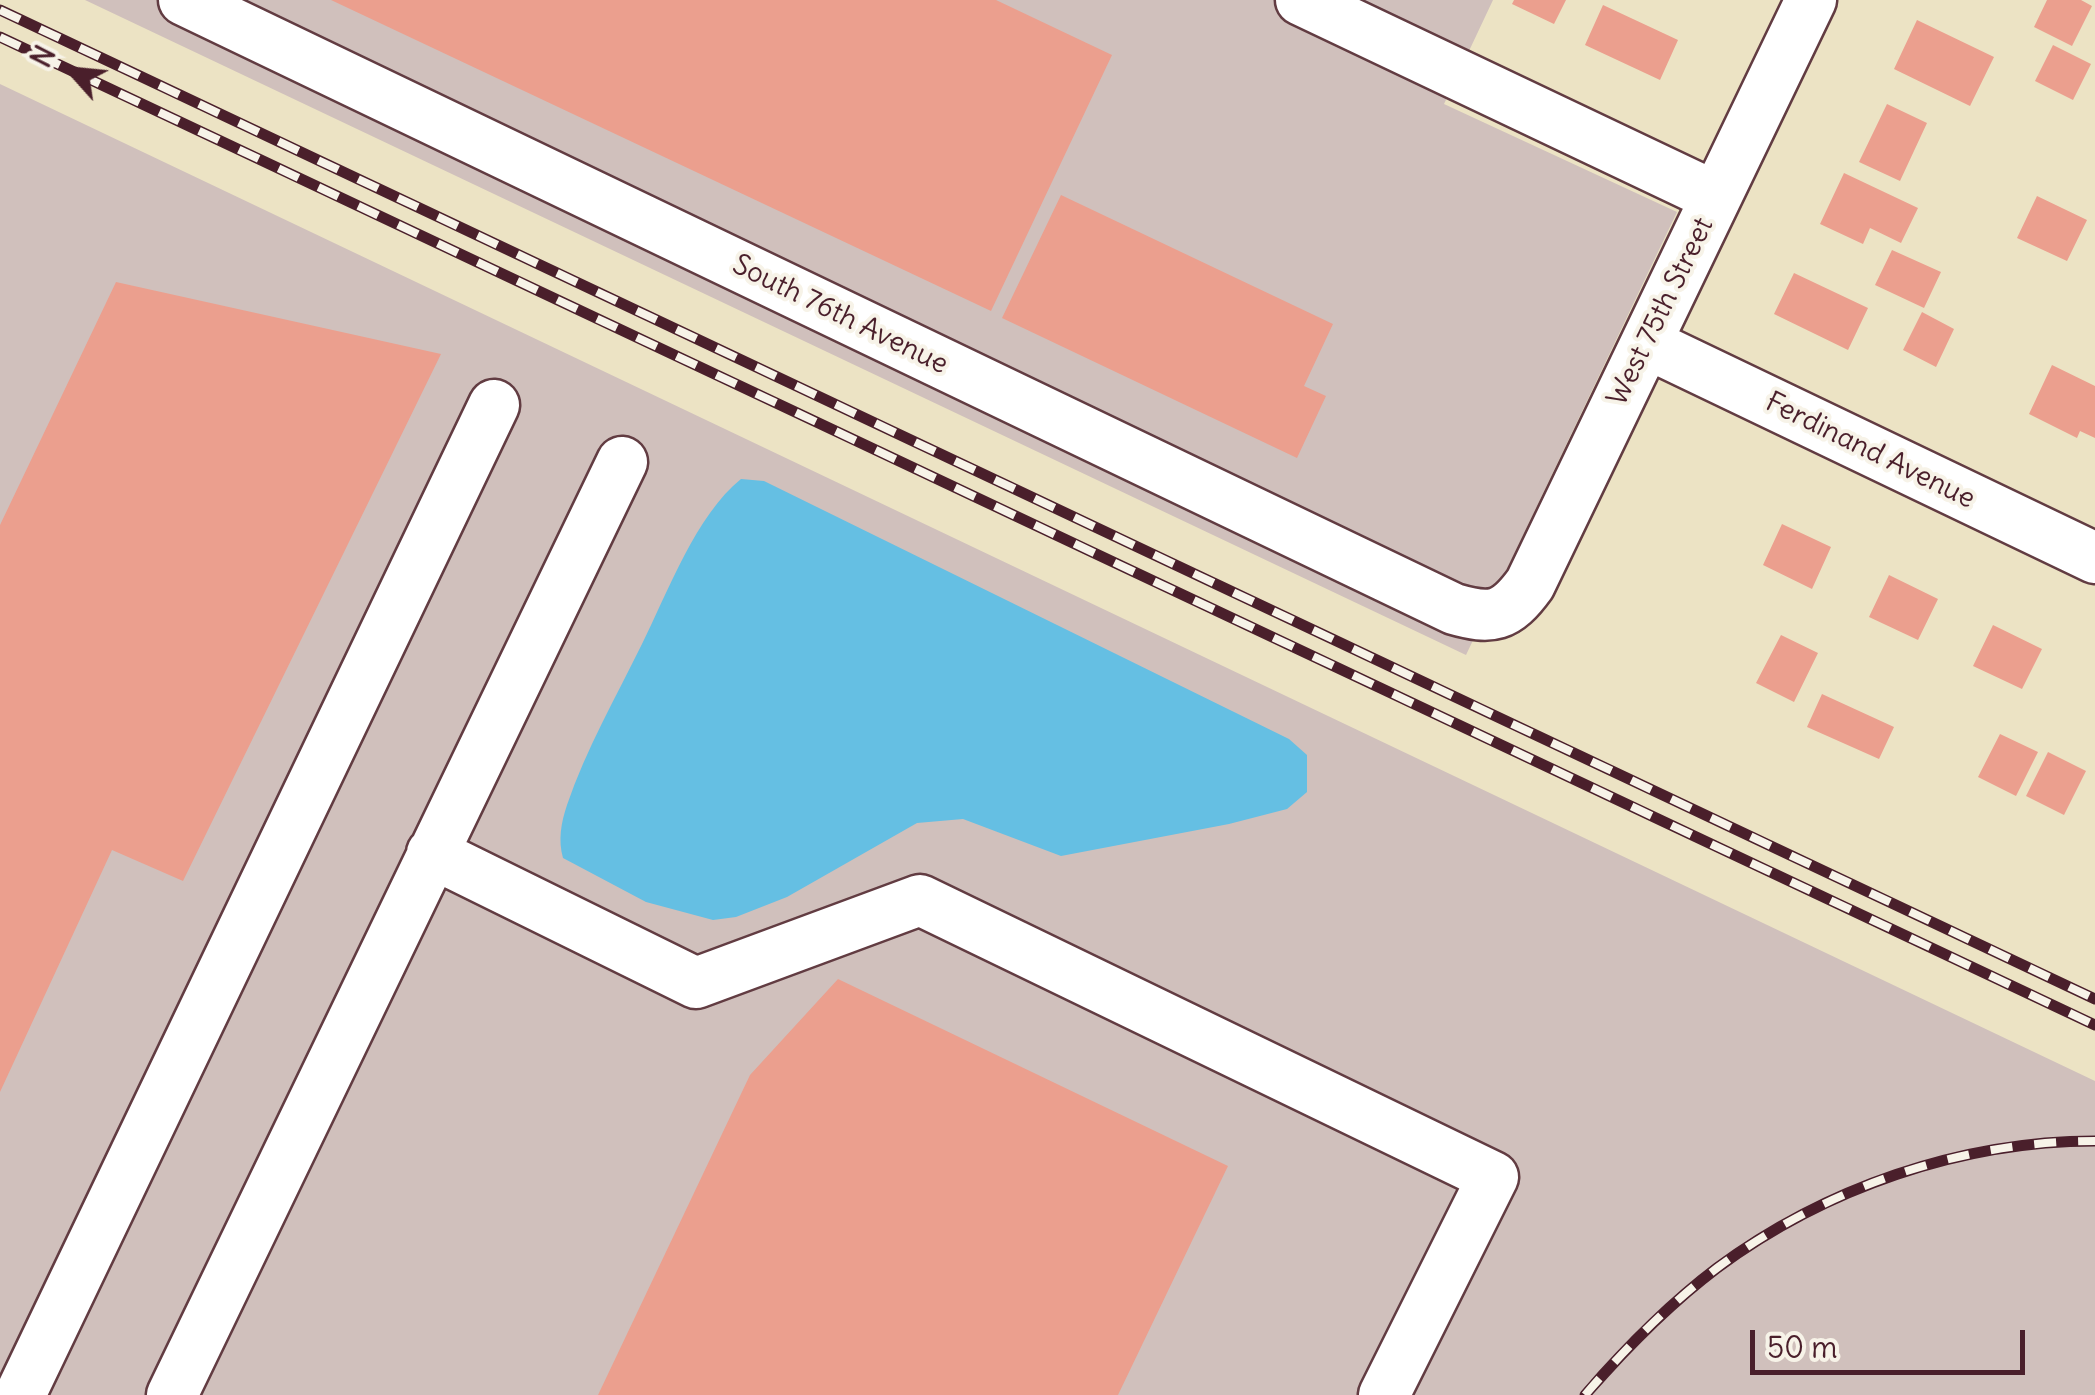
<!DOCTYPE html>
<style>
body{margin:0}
#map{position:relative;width:2095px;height:1395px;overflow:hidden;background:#ece3c4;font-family:Delius,sans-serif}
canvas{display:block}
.north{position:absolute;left:20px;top:20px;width:100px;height:100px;-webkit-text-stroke:8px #f7f3e8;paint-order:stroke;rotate:297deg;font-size:28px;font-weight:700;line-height:40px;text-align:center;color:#4a1f2b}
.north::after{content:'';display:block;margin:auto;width:35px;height:45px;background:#4a1f2b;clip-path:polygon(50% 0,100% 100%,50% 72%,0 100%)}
.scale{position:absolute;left:1750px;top:1330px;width:275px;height:45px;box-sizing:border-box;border:5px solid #4a1f2b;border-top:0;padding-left:12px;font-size:30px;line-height:35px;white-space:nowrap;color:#4a1f2b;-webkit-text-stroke:8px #f7f3e8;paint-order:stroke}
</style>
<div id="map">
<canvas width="2095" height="1395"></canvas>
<div class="north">N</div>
<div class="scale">50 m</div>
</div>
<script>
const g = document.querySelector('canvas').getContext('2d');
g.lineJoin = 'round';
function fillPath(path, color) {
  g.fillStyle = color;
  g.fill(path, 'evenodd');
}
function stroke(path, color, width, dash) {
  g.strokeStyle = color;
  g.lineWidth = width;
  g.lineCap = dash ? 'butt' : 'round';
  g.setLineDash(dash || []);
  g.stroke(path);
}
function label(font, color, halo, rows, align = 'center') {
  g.font = font + ' Delius,sans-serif';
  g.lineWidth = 8;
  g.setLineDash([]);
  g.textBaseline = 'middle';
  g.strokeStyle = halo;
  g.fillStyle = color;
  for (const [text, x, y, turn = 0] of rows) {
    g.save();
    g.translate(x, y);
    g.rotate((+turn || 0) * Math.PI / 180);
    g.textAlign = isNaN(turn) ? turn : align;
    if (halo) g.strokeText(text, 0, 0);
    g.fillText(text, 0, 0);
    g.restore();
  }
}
const industrial = new Path2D(`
 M85 0H1493L1444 104 1677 212 1466 655Z
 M0 84 2095 1081V1395H0Z`);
const water = new Path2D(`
 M741 479 764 481 1289 739 1307 755V792L1287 809 1229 824 1061 856 963 819 917 823 787 897 736 917 713 920 646 902 563 858C558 840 561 823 567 805 586 749 616 697 642 644 668 592 696 515 741 479Z`);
const building = new Path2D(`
 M331 0H996L1112 55 991 311Z
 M1514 0H1566L1554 24 1512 4Z
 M2047 0H2081L2092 6 2072 46 2034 27Z
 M1603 5 1678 40 1660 80 1585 45Z
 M1917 20 1994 57 1970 106 1894 69Z
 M2053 45 2091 64 2073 100 2035 81Z
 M1887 104 1927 123 1900 181 1859 162Z
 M1844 173 1918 208 1901 243 1870 228 1863 244 1820 224Z
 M1061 195 1333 324 1304 386 1326 396 1297 458 1002 318Z
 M2037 196 2087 220 2067 261 2017 238Z
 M1892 250 1941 272 1924 308 1875 285Z
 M1794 273 1868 308 1848 350 1774 314Z
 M116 282 441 354 183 881 112 850 0 1092V525Z
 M1922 312 1954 329 1936 367 1903 350Z
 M2052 365 2095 386V438L2080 431 2077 438 2029 414Z
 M1782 524 1831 547 1812 589 1763 565Z
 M1889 575 1938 599 1918 640 1869 617Z
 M1993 625 2042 649 2022 689 1973 666Z
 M1781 635 1818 653 1794 702 1756 683Z
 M1822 694 1894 727 1879 759 1807 727Z
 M2000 734 2038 752 2016 796 1978 777Z
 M2048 752 2086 771 2064 815 2026 796Z
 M838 979 1228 1166 1118 1395H598L750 1075Z`);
const minor = new Path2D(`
 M184 0 1454 609C1492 620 1506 617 1530 584L1811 0
 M1301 0 1716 197
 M1646 343 2095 558
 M432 853 696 983 920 900 1493 1177 1384 1395
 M20 1395 494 405
 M172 1395 622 462`);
const rail = new Path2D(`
 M0 10 2095 999
 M0 37 2095 1025
 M1585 1395C1625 1349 1668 1305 1717 1268 1825 1188 1961 1141 2095 1141`);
const streetNames = [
 ["West 75th Street",1661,312,-64],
 ["South 76th Avenue",840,315,26],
 ["Ferdinand Avenue",1870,451,26]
];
fillPath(industrial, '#d0c0bc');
fillPath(water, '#65bfe3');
fillPath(building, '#eb9f8e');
stroke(minor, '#623c42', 55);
stroke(minor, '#fff', 50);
stroke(rail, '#4a1f2b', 11);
stroke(rail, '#f7f3e8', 8, [22]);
label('28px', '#4a1f2b', '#f7f3e8', streetNames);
</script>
